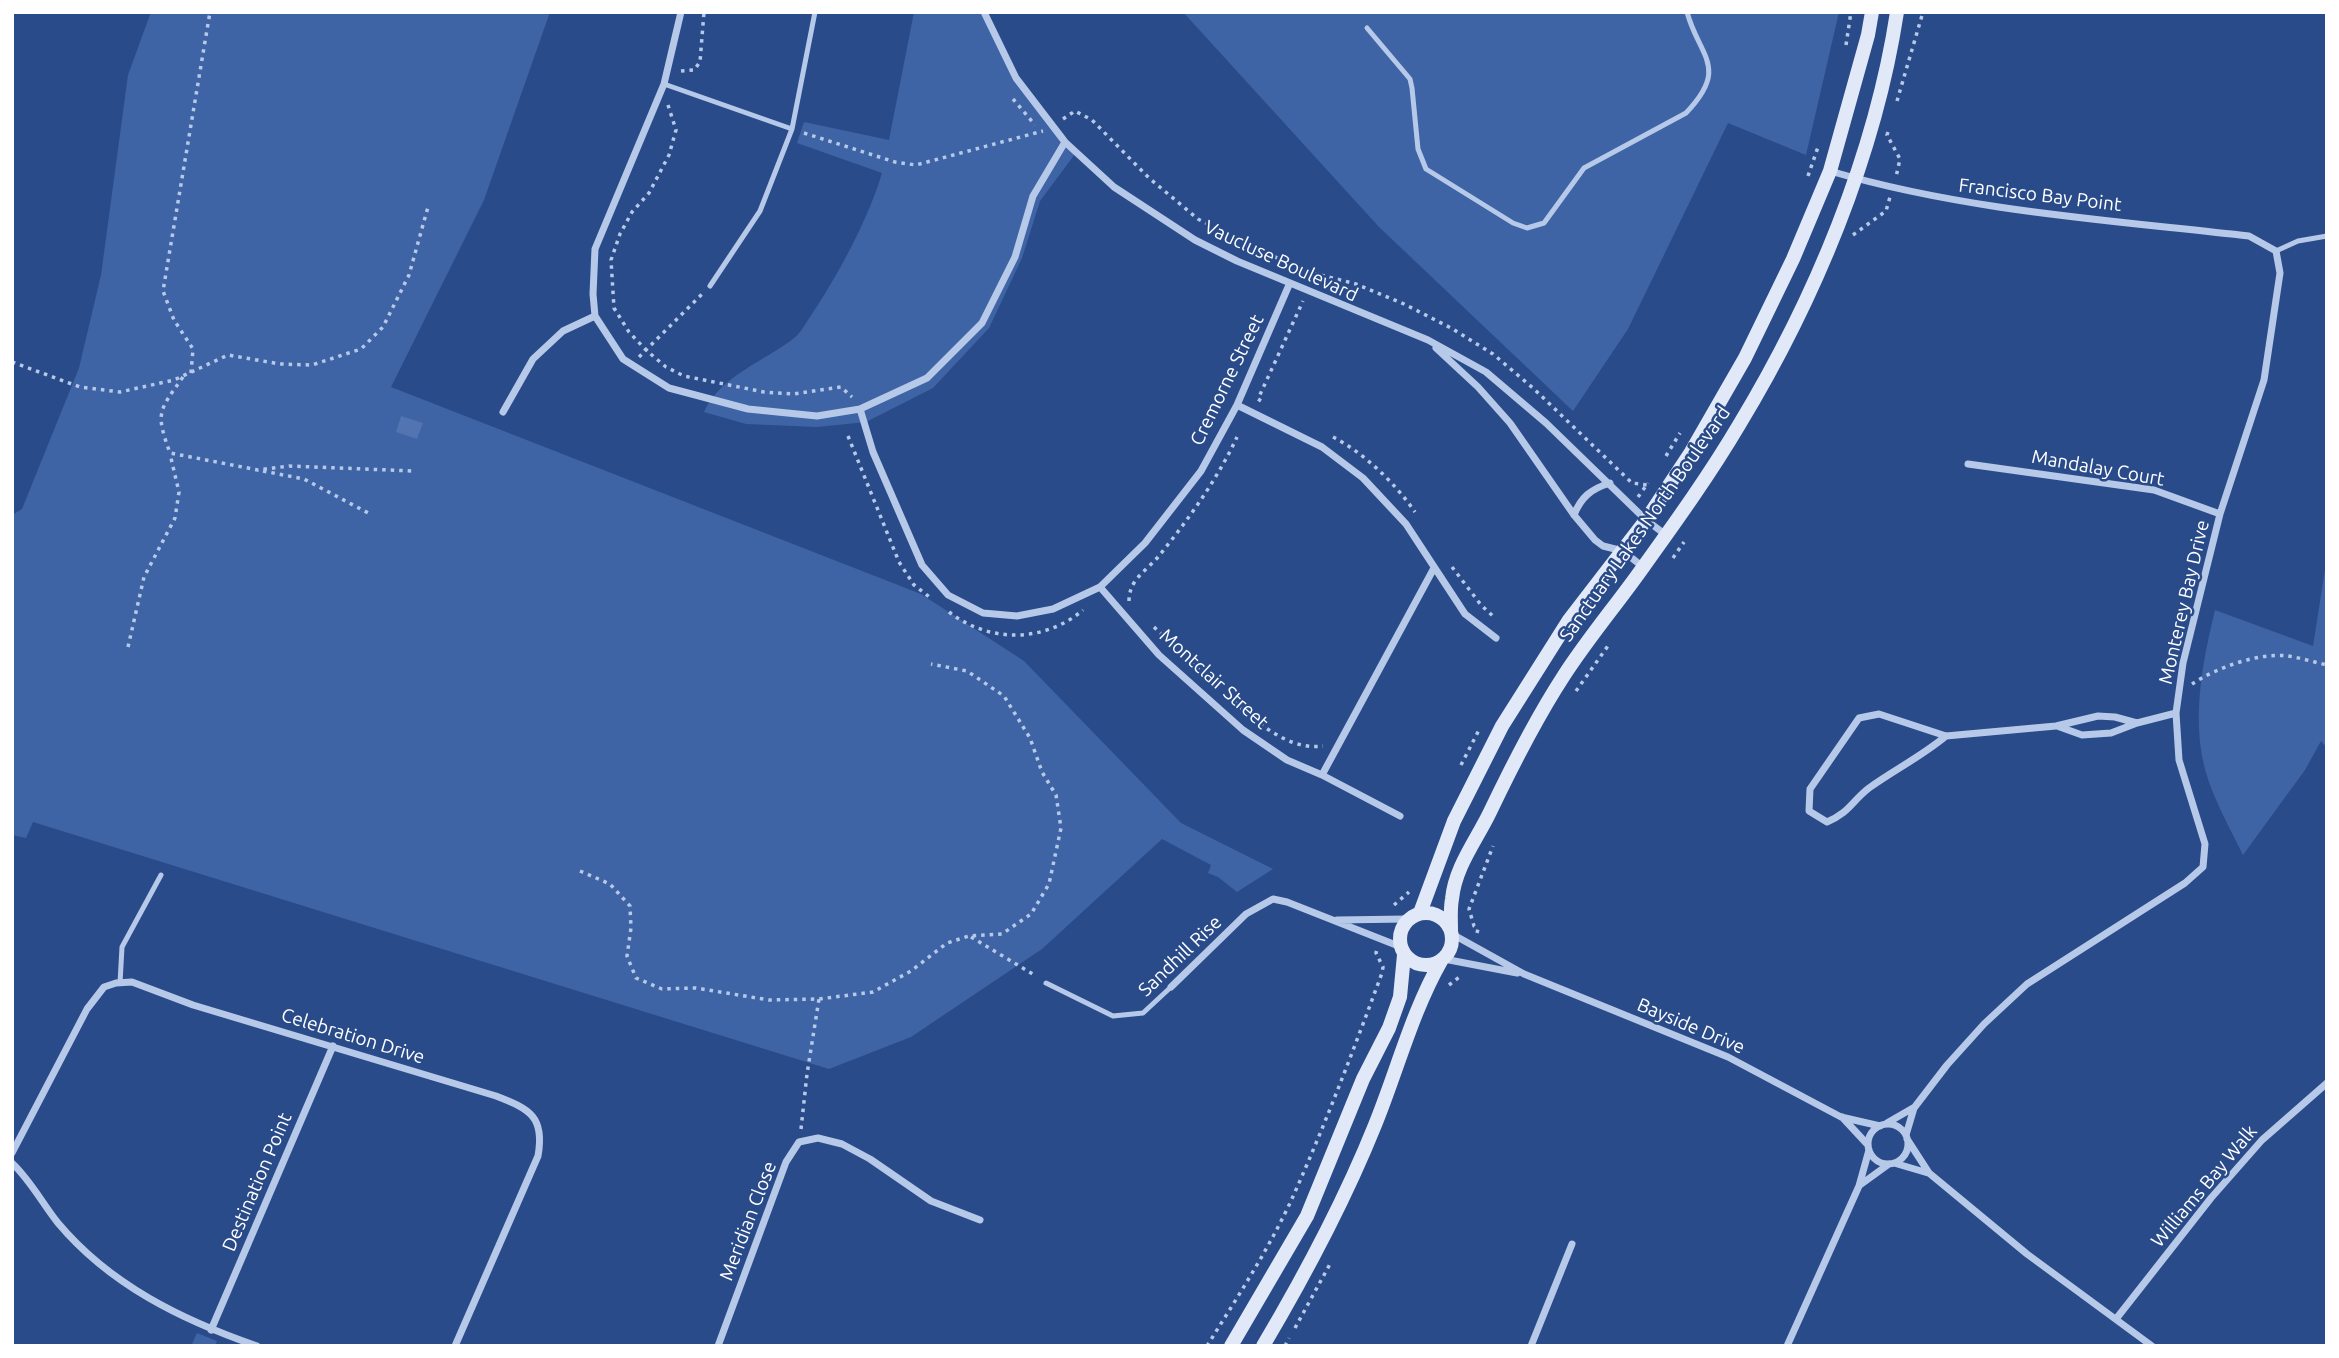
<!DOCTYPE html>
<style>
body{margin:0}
#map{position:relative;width:2339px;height:1358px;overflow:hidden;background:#2a4b89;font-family:Ubuntu,sans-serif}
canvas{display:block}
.frame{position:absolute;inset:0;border:14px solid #fff;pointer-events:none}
</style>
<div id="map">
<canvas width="2339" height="1358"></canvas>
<div class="frame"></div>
</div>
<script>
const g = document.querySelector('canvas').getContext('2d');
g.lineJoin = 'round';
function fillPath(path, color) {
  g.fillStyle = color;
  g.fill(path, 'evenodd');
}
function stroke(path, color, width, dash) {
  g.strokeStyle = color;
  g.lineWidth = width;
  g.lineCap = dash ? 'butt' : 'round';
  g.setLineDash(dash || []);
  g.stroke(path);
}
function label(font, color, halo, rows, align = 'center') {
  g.font = font + ' Ubuntu,sans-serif';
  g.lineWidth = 5;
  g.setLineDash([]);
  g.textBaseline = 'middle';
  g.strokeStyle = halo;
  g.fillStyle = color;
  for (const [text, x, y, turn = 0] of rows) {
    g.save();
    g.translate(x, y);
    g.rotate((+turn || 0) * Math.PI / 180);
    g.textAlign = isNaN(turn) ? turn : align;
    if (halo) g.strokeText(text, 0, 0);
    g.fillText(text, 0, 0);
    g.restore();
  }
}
const green = new Path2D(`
 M151 12H550L484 200 391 387 921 594 1024 661 1181 823 1273 869 1237 892 1218 877 1208 873 1211 865 1162 839 1042 949 911 1037 829 1069 33 822 26 838 12 835V515L22 509 79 368 101 275 128 75Z
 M914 12H984L1016 78 1075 154 1040 201 1022 258 989 328 933 388 866 422 817 427 746 424 704 412C721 375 764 362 794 338 801 333 805 324 810 317 837 277 869 218 882 173L797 143 804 122 889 140Z
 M1183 12H1839L1806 155 1728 123 1628 329 1573 411 1379 227Z
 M2327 557V748L2321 741 2305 770 2243 855C2230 828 2211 795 2204 765 2192 714 2203 660 2215 610L2313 646Z
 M197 1333 217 1341 215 1346H191Z`);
const building = new Path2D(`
 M401 416 423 423 417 439 396 432Z`);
const path = new Path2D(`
 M1846 45 1851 12
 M681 71 694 70 700 62 704 12
 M1013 99 1035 125
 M1897 101 1923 12
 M668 105 676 130 669 155 649 193 632 212 620 234 611 260 614 308 629 332 646 350 666 367 684 376 764 392 793 394 841 387 852 397
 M1063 119 1075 111 1092 120 1149 178 1198 219 1254 248 1313 273 1356 284 1404 304 1451 328 1493 354 1533 388 1632 483 1647 485
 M1888 132 1887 135 1900 159 1896 177
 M804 133 895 162 916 165 1043 131
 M1808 176 1818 147
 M1853 235 1886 211 1890 197
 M639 357 703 293
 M12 362 80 387 120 392 174 380 228 355 280 364 312 365 361 349 383 327 409 275 428 207
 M191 373 193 349 174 320 163 291 210 12
 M183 377C159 411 155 412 170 453L258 470 289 466 414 471
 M1261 401 1258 399 1303 301
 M848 436 899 562 914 585 932 599
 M1333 437C1364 453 1395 483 1415 512
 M1666 456 1680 433
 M263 471 304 479 372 515
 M1638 497 1648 483
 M1673 558 1684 542
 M1452 567 1481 605 1495 618
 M1129 601C1129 593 1131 588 1135 581 1142 572 1151 565 1158 557 1188 520 1217 480 1237 437
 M949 612C989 643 1044 643 1083 610
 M1154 627 1199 670
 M128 647 144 577 175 518 179 492 170 454
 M2192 684C2216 668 2259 652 2288 656 2301 658 2314 662 2327 665
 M1576 691 1610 643
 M1228 696C1253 719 1287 751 1323 746
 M1461 765 1480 728
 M580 871 610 884 630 906 631 928 627 956 636 978 662 989 696 988 769 1000 819 999 873 992 911 971 947 943 969 936 1002 934 1031 914 1049 884 1061 828 1056 795 1042 772 1030 738 1004 696 967 671 931 664
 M1394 905 1409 892
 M1477 933 1478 929 1474 926 1469 909 1493 846
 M971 937 1036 976
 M1449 985 1462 975
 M801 1129 807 1074 819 999
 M1295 1328 1330 1264
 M1207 1346C1238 1296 1271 1246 1295 1192 1327 1120 1355 1046 1382 973L1383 967 1376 953 1377 949
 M1285 1346 1289 1338`);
const lane = new Path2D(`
 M1367 28 1410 79 1412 88 1418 149 1426 169 1513 223 1527 228 1544 223 1584 168 1686 113C1730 67 1699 57 1687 12
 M664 84 792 129
 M2276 251 2298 241 2327 236
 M710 286 760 211 792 129 815 12
 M120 983 122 947 161 875
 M1046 983 1113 1016 1143 1013 1171 987`);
const street = new Path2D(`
 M681 12 664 84 595 249 593 294 595 316 623 359 669 388 748 409 817 416 860 409 927 378 982 323 1015 257 1033 196 1065 142
 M984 12 1016 78 1065 142 1114 187 1195 240 1237 261 1428 340 1486 372 1546 423 1646 520 1666 535
 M1830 171C1966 211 2109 220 2249 236L2276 251 2280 273 2264 380 2220 514 2183 663 2176 713 2179 760 2205 844 2203 867 2185 883 2027 984 1984 1024 1947 1065 1914 1108 1906 1135
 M1436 348 1478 387 1510 423 1574 515 1595 540 1603 546 1623 551 1643 567
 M1237 405 1322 447 1363 478 1406 524 1465 614 1496 638
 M860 409 873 452 922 565 948 595 983 613 1017 616 1053 609 1100 587 1145 543 1201 471 1237 405 1289 285
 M503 412 533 359 563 331 595 316
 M1968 464 2154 490 2220 514
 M1574 515C1581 497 1591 489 1610 483
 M1100 587 1159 655 1243 730 1287 760 1322 775 1400 816
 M2057 726 2082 735 2111 733 2137 723 2176 713
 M1946 736C1922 756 1894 770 1869 788 1851 802 1850 812 1827 822L1809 811 1810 789 1859 718 1879 714 1946 736 2056 726 2098 716 2115 717 2137 723
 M1322 775 1434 568
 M1337 920 1407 919
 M1452 934 1524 974 1728 1057 1841 1117 1880 1126
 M1444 959 1517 973
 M1171 987 1246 914 1273 899 1287 902 1401 947
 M1842 1117 1868 1145
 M1887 1123 1913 1108
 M1868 1144a20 20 0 1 1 40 0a20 20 0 1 1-40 0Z
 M1907 1139 1929 1173 2027 1254 2152 1346
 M12 1153 87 1009 104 987 116 983 132 982 193 1005 496 1096C530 1109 545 1117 538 1156L455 1346
 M12 1163C31 1181 42 1203 58 1223 110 1285 182 1320 257 1346
 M1894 1163 1928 1173
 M1860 1185 1889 1164
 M2116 1319 2211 1198 2262 1140 2327 1083
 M211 1330 333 1046
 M718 1346 786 1162 799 1142 818 1138 842 1144 870 1159 931 1201 980 1220
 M1531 1346 1572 1244
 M1787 1346 1859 1186 1869 1150`);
const secondary = new Path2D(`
 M1400 939a26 26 0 1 1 52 0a26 26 0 1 1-52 0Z
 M1420 913 1454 821 1502 726 1569 620 1646 520 1691 452 1745 358 1793 259 1830 171 1868 35 1872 12
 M1451 931C1451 920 1450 909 1452 899 1455 867 1476 841 1490 812 1512 766 1535 720 1563 677 1588 638 1618 603 1644 566 1677 520 1710 474 1739 425 1814 301 1875 156 1897 12
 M1231 1346 1307 1216 1363 1079 1389 1028 1400 997 1404 955
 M1263 1346C1305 1275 1344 1202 1375 1125 1397 1071 1412 1012 1441 961`);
const streetNames = [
 ["Francisco Bay Point",2040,195,7],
 ["Vaucluse Boulevard",1281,261,25],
 ["Cremorne Street",1227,380,-64],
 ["Mandalay Court",2098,468,10],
 ["Sanctuary Lakes North Boulevard",1645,524,-55],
 ["Monterey Bay Drive",2184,602,-77],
 ["Montclair Street",1214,679,42],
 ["Sandhill Rise",1180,956,-44],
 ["Bayside Drive",1691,1026,23],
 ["Celebration Drive",353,1036,17],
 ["Destination Point",257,1182,-67],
 ["Williams Bay Walk",2204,1186,-50],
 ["Meridian Close",748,1221,-69]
];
fillPath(green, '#3e64a5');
fillPath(building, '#5274b0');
stroke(path, '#b7c9e9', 3.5, [3.5, 5]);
stroke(lane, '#b7c9e9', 5);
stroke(street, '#b7c9e9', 7);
stroke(secondary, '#e1e9f8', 14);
label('19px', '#fff', '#2a4b89', streetNames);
</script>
